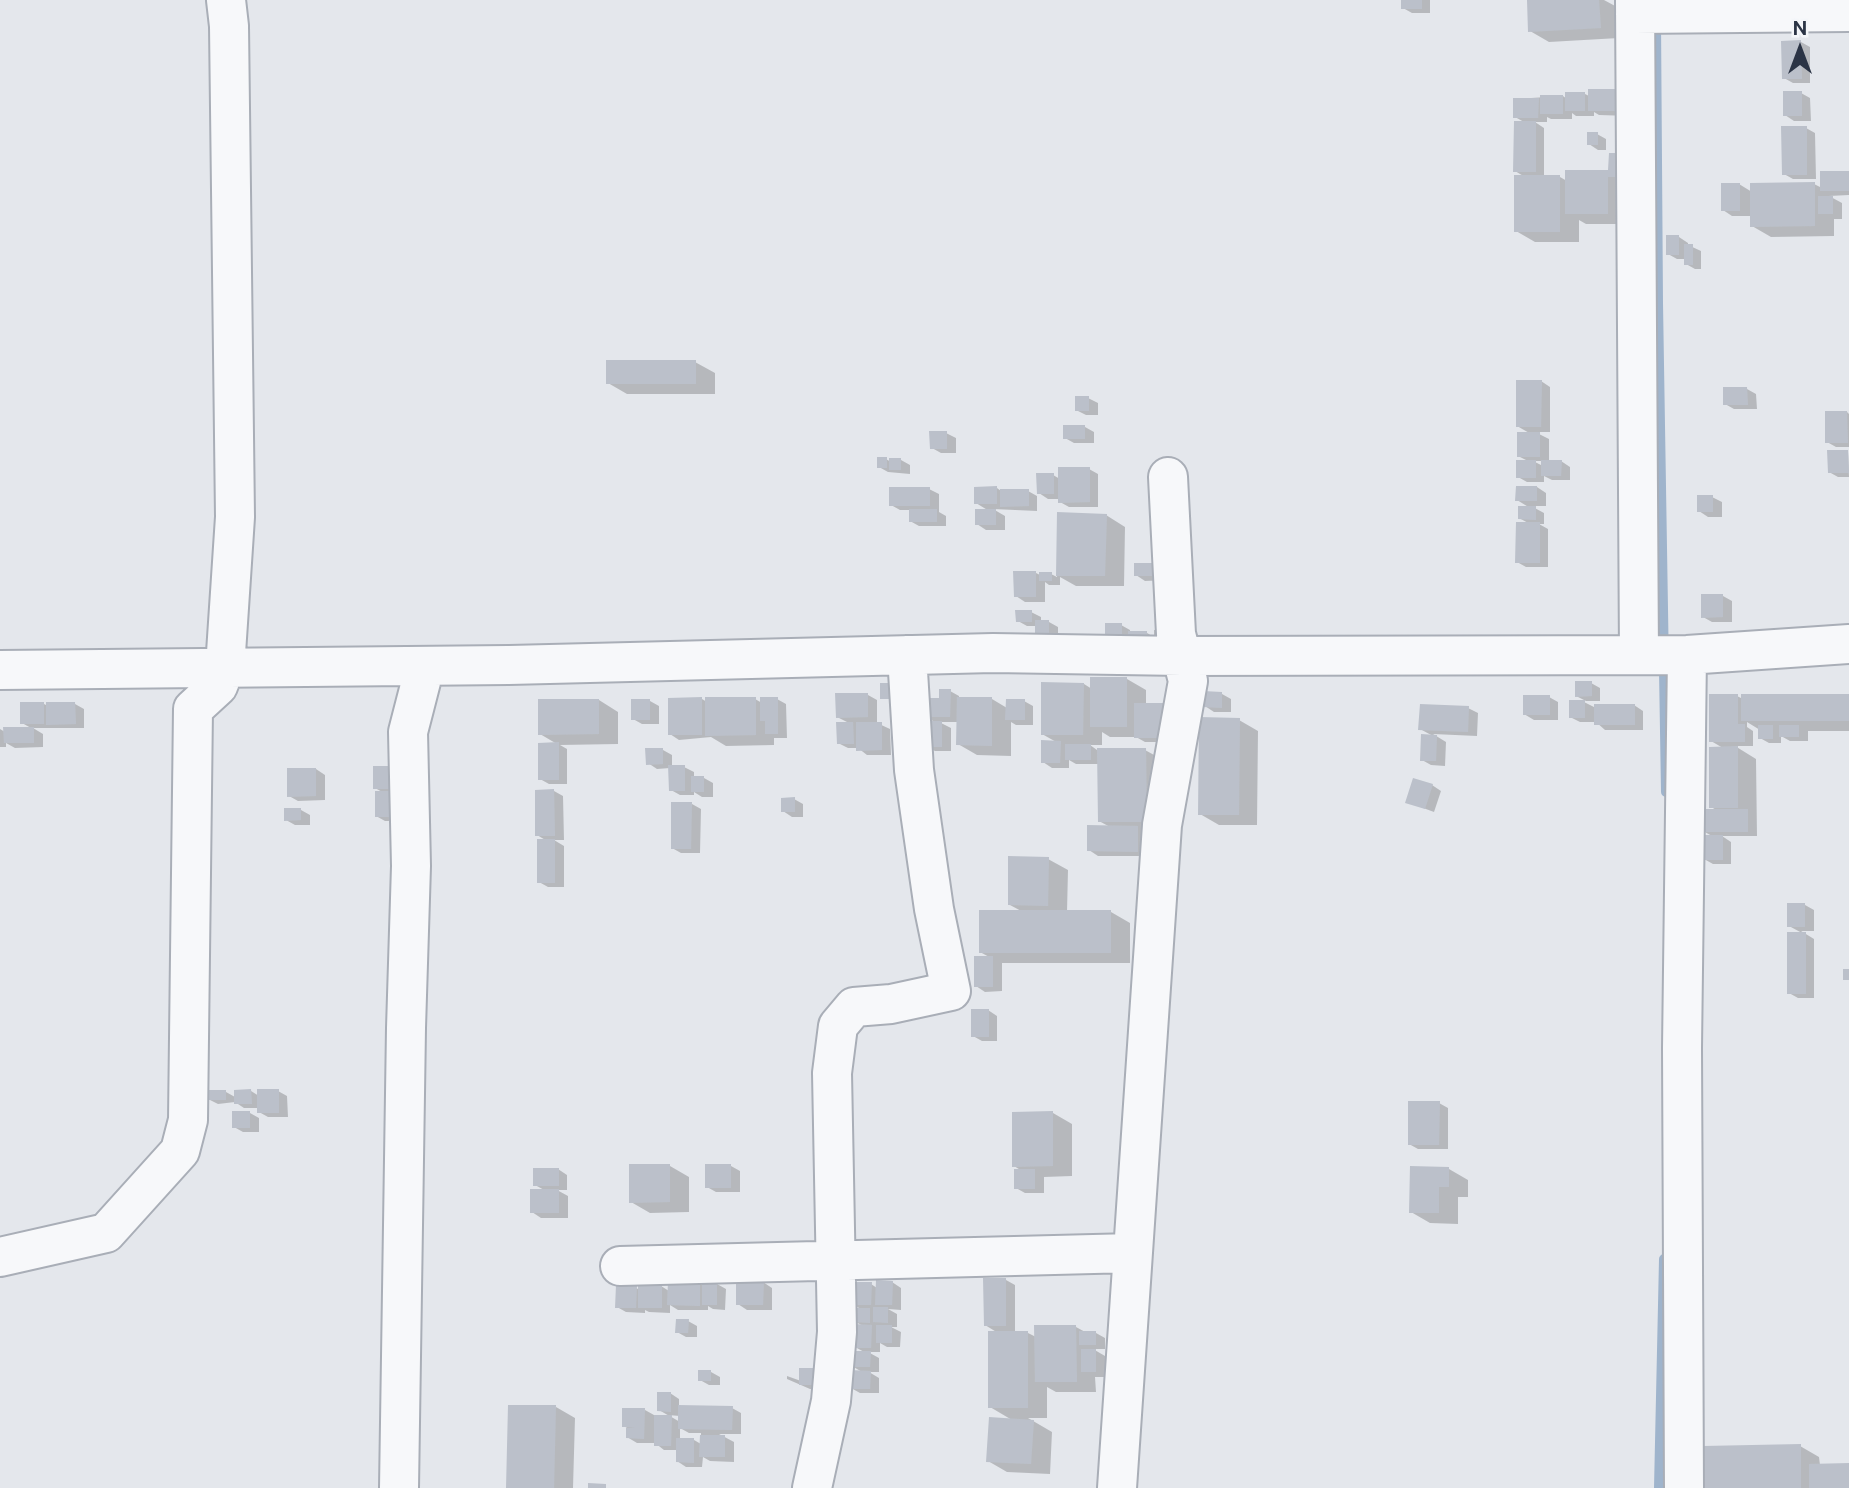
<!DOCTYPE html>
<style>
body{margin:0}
#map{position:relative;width:1849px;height:1488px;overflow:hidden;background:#e4e7ec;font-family:"Public Sans",sans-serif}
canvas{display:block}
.north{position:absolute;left:1765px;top:14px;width:70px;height:70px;-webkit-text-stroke:5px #f4f6f9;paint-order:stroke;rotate:0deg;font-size:19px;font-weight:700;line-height:28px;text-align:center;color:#2b3445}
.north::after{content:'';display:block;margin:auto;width:24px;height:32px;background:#2b3445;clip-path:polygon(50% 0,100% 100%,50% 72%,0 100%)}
</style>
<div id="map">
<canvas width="1849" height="1488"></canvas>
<div class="north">N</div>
</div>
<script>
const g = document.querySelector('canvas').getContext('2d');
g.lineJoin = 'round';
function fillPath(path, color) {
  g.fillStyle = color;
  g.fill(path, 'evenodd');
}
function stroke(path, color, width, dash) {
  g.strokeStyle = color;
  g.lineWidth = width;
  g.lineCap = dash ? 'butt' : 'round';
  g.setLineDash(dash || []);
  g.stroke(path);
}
const shadow = new Path2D(`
 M1403 0H1430V13H1412L1403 8Z
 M1538 0H1604L1617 7 1619 38 1549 42 1530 31Z
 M1801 42 1810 47V83H1793L1784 78Z
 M1801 93 1810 98 1811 121H1794L1785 115Z
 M1585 94 1630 116 1599 115 1594 112V116H1576L1572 113V119H1551L1547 117V122H1535L1544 128V177H1560L1567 181 1608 172 1620 155 1627 224H1586L1579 220V242H1535L1516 231 1525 177 1515 171 1524 122 1515 117V99L1563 96 1567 99Z
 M1806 128 1815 133 1816 179H1793L1784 174Z
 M1597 134 1606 139V150H1598L1589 144Z
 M1849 173V195L1829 196 1842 203V219H1834V236L1771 237 1752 226V216H1732L1723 210 1739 184 1752 192 1814 184 1822 188Z
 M1668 237H1679L1688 243V245L1701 251V269H1695L1686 264V259H1677L1668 254Z
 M695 362 715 373V394H627L608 383Z
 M1541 381 1550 387V432H1535L1549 439V461H1561L1570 467V480H1552L1544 476V482H1527L1518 477 1530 462 1518 456 1531 434 1517 426ZM1533 461H1543V466Z
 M1747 389 1756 394 1757 409H1734L1725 404Z
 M1088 398 1098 403V415H1086L1076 410Z
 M1847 412 1849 414V447H1836L1827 442Z
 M1085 427 1094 432V443H1074L1065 438Z
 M946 433 956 438V453H941L932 448Z
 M1848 451 1849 477H1838L1829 472Z
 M886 459 891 462 901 460 910 465V474L888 472 879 467Z
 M1089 469 1098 474V507H1069L1060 502V499H1048L1039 493 1053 475 1060 479Z
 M1537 487 1546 493V506H1531L1544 513V524H1539L1548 529V567H1526L1517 562 1530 524 1519 518 1530 508 1517 500Z
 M997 488 1001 491H1028L1037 496V511L993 509 1005 516V530H986L977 524 989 511 976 503Z
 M929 489 939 494V512L946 516V526H919L910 521V510H900L891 505Z
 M1712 497 1722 502V517H1708L1699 511Z
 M1058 514 1106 515 1125 527 1124 586H1076L1060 577V585H1049L1045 582V602H1025L1016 596 1036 573 1040 575 1051 574 1057 577Z
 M1136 564 1168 580 1145 581 1136 575Z
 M1723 596 1732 601V622H1712L1703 617Z
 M1031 612 1041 617V622H1049L1058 627V640H1046L1037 626H1027L1018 621Z
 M1121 625 1130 630V633H1147L1154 637V630H1166L1175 635 1116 648Z
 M1127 679 1146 690V705L1174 742H1145L1136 737H1110L1102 732V745H1090L1097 750H1145L1165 761 1147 856H1098L1089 850 1110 827 1099 821V764H1076L1069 760V768H1052L1043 762 1058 743 1042 734 1084 684 1092 689Z
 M1591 683 1600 688V701H1586L1576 696Z
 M950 691 959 696V699H992L1007 708 1024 701 1033 706V725H1016L1011 722V756L977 755 958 744V722H939L951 728V751H935L926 746 936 723 925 716Z
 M1222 694 1231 699V712H1214L1205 706Z
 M868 695 877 700V723L890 729 891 755H867L858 748H848L838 743 849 723 837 717Z
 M1737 696 1743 699 1849 696V731H1808V741H1790L1781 736V743H1769L1760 738V730L1747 722V727L1753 731V746H1735L1756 759 1757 836H1722L1731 842V864H1713L1704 859 1712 836 1703 831 1718 811 1711 807 1723 748 1711 741Z
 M1549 697 1558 702V720H1534L1524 714Z
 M702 699 707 702 755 699 762 703 777 699 786 704 787 738H774V745L726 746 711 737 679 740 670 734Z
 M599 700 618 712V744L560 745 567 749V784H549L540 779 557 744 540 734Z
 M650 701 659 706V724H642L633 719Z
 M1584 702 1596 708 1634 705 1643 711V730H1605L1596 722H1580L1570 717Z
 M44 704 48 706 75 704 84 709V728H33L43 734V747L15 748 6 743V747H0V729L5 732 31 728 22 723Z
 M1468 708 1478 713 1477 736 1433 734 1446 742 1445 766 1431 765 1422 760 1433 736 1420 729Z
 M1239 720 1258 731 1257 825H1219L1200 814Z
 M647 750H663L672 755V767H684L694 772V778H704L713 783V797H702L694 792V795H680L671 790 670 768 657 769 648 763Z
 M389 768 398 773V793H389L398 798V821H385L376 816 384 793 375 788Z
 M316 769 325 775V800L298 801 289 796Z
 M1432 785 1441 791 1434 812 1407 802Z
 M554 791 563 796 564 840H554L564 846V887H548L539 882 547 841 537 835Z
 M794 799 803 804V817H792L783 811Z
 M692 804 701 809 700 853H681L672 848Z
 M301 810 310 815V825H295L286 820Z
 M1048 859 1068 870 1067 912H1111L1130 923V963H1002V991L985 992 976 986 991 958 980 952 1023 912 1010 905Z
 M1805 905 1814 910V931H1801L1814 939V998H1798L1789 993 1802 933 1789 926Z
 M988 1010 997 1016V1041H982L973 1036Z
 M251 1091 259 1096 278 1091 287 1096 288 1117H268L259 1112V1108H244L235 1102 218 1104 208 1099V1092H226L235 1097Z
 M1439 1103 1448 1108V1149H1418L1409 1144Z
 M250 1113 259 1118V1132H243L234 1127Z
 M1053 1113 1072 1124V1176L1044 1177V1193H1025L1016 1188 1022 1171 1014 1166Z
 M670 1166 689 1177V1212L650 1213 631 1202Z
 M731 1166 740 1171V1192H716L707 1187Z
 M558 1169 567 1175V1190H557L568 1196V1218H541L532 1212 546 1191 535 1185Z
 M1449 1169 1468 1180V1197H1458V1224L1430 1223 1411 1212Z
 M1006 1280 1015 1285V1333H1028L1036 1337 1076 1327 1087 1333H1096L1105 1338V1349H1093L1105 1356V1375H1115L1113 1392 1104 1386V1377H1095L1096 1392H1056L1047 1387V1418H1028L1052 1432 1050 1474 1007 1472 988 1461 1012 1420 990 1407 998 1333 985 1325Z
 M763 1282 772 1288V1310H747L738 1304Z
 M892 1282 901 1288V1310L888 1309 897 1314V1327H891L901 1332 900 1347H887L880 1343V1352H868L879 1358V1372H869L879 1378V1393H860L851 1388 862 1372 852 1366 866 1353 855 1347 863 1326 854 1321 862 1310 853 1304 871 1284 877 1288Z
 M700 1284 704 1286 717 1284 726 1289 725 1310 713 1309 708 1306V1310H678L670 1305V1313L649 1312 645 1310V1313L626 1312 617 1307 636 1288 640 1290 661 1286 669 1291Z
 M688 1321 697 1326V1337H686L677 1332Z
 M711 1372 720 1377V1385H709L700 1380Z
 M787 1376 801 1381 828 1389H810L787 1379Z
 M670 1393 679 1399V1407L732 1408 741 1413V1434H719L734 1442V1462L710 1461 703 1457 702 1467H686L677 1461 678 1450H664L655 1443H637L627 1437V1428L624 1426 645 1410 654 1415 671 1417 659 1410ZM668 1415 680 1416V1422ZM680 1428 689 1433H701V1444L694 1440H680Z
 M556 1407 575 1418 573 1488H507Z
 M1800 1446 1819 1457 1820 1465H1849V1488H1705Z`);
const stream = new Path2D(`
 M1656 20 1658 303 1666 792
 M1659 1488 1664 1259`);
const building = new Path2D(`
 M1401 0H1422V9H1401Z
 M1527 0H1599L1601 28 1528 32Z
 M1801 40 1802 79H1782L1781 41Z
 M1588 89H1621V111H1588Z
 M1783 91H1802V116H1783Z
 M1565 92H1585V111H1565Z
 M1540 95H1563V114H1540Z
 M1513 98H1539L1538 118H1513Z
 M1514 121H1536V172H1513Z
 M1781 126H1807V175H1782Z
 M1587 132H1598V145H1587Z
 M1609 153H1621V177H1608V214H1565V170H1608Z
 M1820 171H1849V191H1820Z
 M1514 175H1560V232H1514Z
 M1815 182V226L1750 227V183Z
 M1721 183H1740V211H1721Z
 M1818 196H1833V214H1818Z
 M1666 235H1679V255H1666Z
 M1684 244H1693V265H1684Z
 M606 360H696V384H606Z
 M1516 380H1542L1541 427H1516Z
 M1723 387H1747L1748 405H1723Z
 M1075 396H1089V411H1075Z
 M1825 411H1847L1848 443H1825Z
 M1063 425H1085V439H1063Z
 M929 431H947V449H930Z
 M1517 432H1540V457H1517Z
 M1827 450H1848L1849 473H1828Z
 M877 457H887V468H877Z
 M889 458H901V470H889Z
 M1516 460H1536V478H1516Z
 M1541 460H1562L1561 476H1541Z
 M1058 467H1090V502L1058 503Z
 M1036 473H1054V494H1037Z
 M997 486V504H974V487Z
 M1516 486H1537V501H1515Z
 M889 487H930V506H889Z
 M1000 489H1029V506L1000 507Z
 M1697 495H1713V512H1697Z
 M1518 506H1536V520L1518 519Z
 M909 509H937V522H909Z
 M975 509H996V525H975Z
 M1057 512 1107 514 1105 576H1056Z
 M1516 522H1540V563H1515Z
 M1134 563H1160V576H1134Z
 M1013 571H1036V597H1014Z
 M1039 572H1052V581H1039Z
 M1701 594H1723V617L1701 618Z
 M1015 610H1032V622H1016Z
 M1035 620H1049V635H1035Z
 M1105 623H1122V644H1105Z
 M1128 631H1147V643H1128Z
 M1090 677H1127V727H1090Z
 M1575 681H1592V696L1575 697Z
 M1041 682 1084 683 1083 735H1041Z
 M880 683H899V699H880Z
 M939 689H951L950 717H923V698H939Z
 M1203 691 1222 692V708L1203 707Z
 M835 693H868V717L836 718Z
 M1709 694H1738V724H1745V742H1709Z
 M1741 694H1849V721H1741Z
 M1523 695H1550V715H1523Z
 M702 697V735H668V698Z
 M705 697H756V735L705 736Z
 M760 697H778V734H765V721H760Z
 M957 697H992V746L956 745Z
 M538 699H599V734L538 735Z
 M631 699H650V720H631Z
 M1006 699H1025V720H1005Z
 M1569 700H1585V718H1569Z
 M20 702H44V724H20Z
 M46 702H75L76 724 46 725Z
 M1134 703H1165V738H1134Z
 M1420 704 1469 706 1468 732 1418 730Z
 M1594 704H1635V725H1594Z
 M1199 717 1240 718 1239 815H1198Z
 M924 721H942V747H924Z
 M836 722H853L854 744H837Z
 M856 722H882V750L856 751Z
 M1758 725H1773V739H1758Z
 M1779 725H1799V737H1779Z
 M3 727H34V743H4Z
 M1421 734 1437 735 1436 761H1420Z
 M1041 740 1061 741 1060 763H1041Z
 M559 742V780H538V743Z
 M1065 744H1091V760H1065Z
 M1738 746V808H1709V747Z
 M645 748H663V764L646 765Z
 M1097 748H1146L1147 822H1098Z
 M668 765H685V791H669Z
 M373 766H389V789H373Z
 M287 768H316V796L287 797Z
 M691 776H704V792H691Z
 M1413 778 1433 784 1425 809 1405 803Z
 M554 789 555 836H535V790Z
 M375 791H389V817H375Z
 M795 797V812H781V798Z
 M671 802H692L691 849H671Z
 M284 808H301V820L284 821Z
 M1701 809H1748V832H1701Z
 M1087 825 1138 826V852L1087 851Z
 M1702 835H1723V860H1702Z
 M537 839H555V883H537Z
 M1008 856 1049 857 1048 906 1008 905Z
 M1787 903H1805V927H1787Z
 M979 910H1111V953H979Z
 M1787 932H1806V994H1787Z
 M974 956H993V987H974Z
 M1843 969H1849V980H1843Z
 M971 1009H989V1037H971Z
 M251 1089 252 1104H234V1090Z
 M257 1089H279V1113H257Z
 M207 1090H226V1100H207Z
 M1408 1101H1440L1439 1145H1408Z
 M232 1111H250V1128H232Z
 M1053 1111V1166L1012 1167V1112Z
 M629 1164H670V1202L629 1203Z
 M705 1164H731V1188H705Z
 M1410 1166 1449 1167V1187H1439V1213H1409Z
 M533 1168H559V1186H533Z
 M1014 1169H1035V1189H1014Z
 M530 1189H559V1213H530Z
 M983 1278H1006V1326H984Z
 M736 1280 764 1281 763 1305H736Z
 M876 1280 893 1281 892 1305H875Z
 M668 1281 700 1282V1306L667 1305Z
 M702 1282H717V1305H702Z
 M852 1282H872L871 1305H852Z
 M638 1284H662V1308H638Z
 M616 1285 637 1286 636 1308H615Z
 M873 1307H888V1323L873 1322Z
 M853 1308H870V1323L853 1322Z
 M676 1319H689L688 1333H675Z
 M854 1324 872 1325 871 1348H853Z
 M876 1325H892V1343H876Z
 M1034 1325H1076L1077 1382H1035Z
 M988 1331H1028V1408H988Z
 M1079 1331H1096V1345H1079Z
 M1081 1349H1096V1372H1081Z
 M851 1351H871L870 1367H850Z
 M799 1368H820V1385H799Z
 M698 1370H711V1381H698Z
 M850 1370 871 1371 870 1389H849Z
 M657 1392H671V1412L657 1411Z
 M508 1405H556L554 1488H506Z
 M678 1405 733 1406 732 1430 678 1429Z
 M622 1408H645L644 1439 626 1438V1428L636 1427H622Z
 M654 1415H672L671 1446H654Z
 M989 1417 1034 1420 1031 1464 986 1462Z
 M700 1435H725V1457H699Z
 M676 1438H694V1463L676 1462Z
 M1801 1444V1488H1703V1446Z
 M1849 1463V1488H1809V1464Z
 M588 1483 606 1484V1488H588Z`);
const minor = new Path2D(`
 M1635 0 1639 655
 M1635 14 1849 12
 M0 670 509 665 993 653 1182 656 1687 655 1849 644
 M0 1257 106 1233 180 1151 188 1120 193 709 218 686 225 668 235 517 229 26 226 0
 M620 1266 1133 1253
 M399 1488 406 1028 411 866 408 732 425 666
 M812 1488 831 1401 837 1332 832 1073 838 1026 854 1007 891 1004 951 991 934 909 914 770 907 655
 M1117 1488 1162 825 1188 681 1176 634 1168 477
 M1684 1488 1682 1048 1687 655`);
fillPath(shadow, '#0003');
stroke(stream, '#9fb4cc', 10);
fillPath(building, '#bbc0ca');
stroke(minor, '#a9aeb7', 42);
stroke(minor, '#f7f8fa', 38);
</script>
